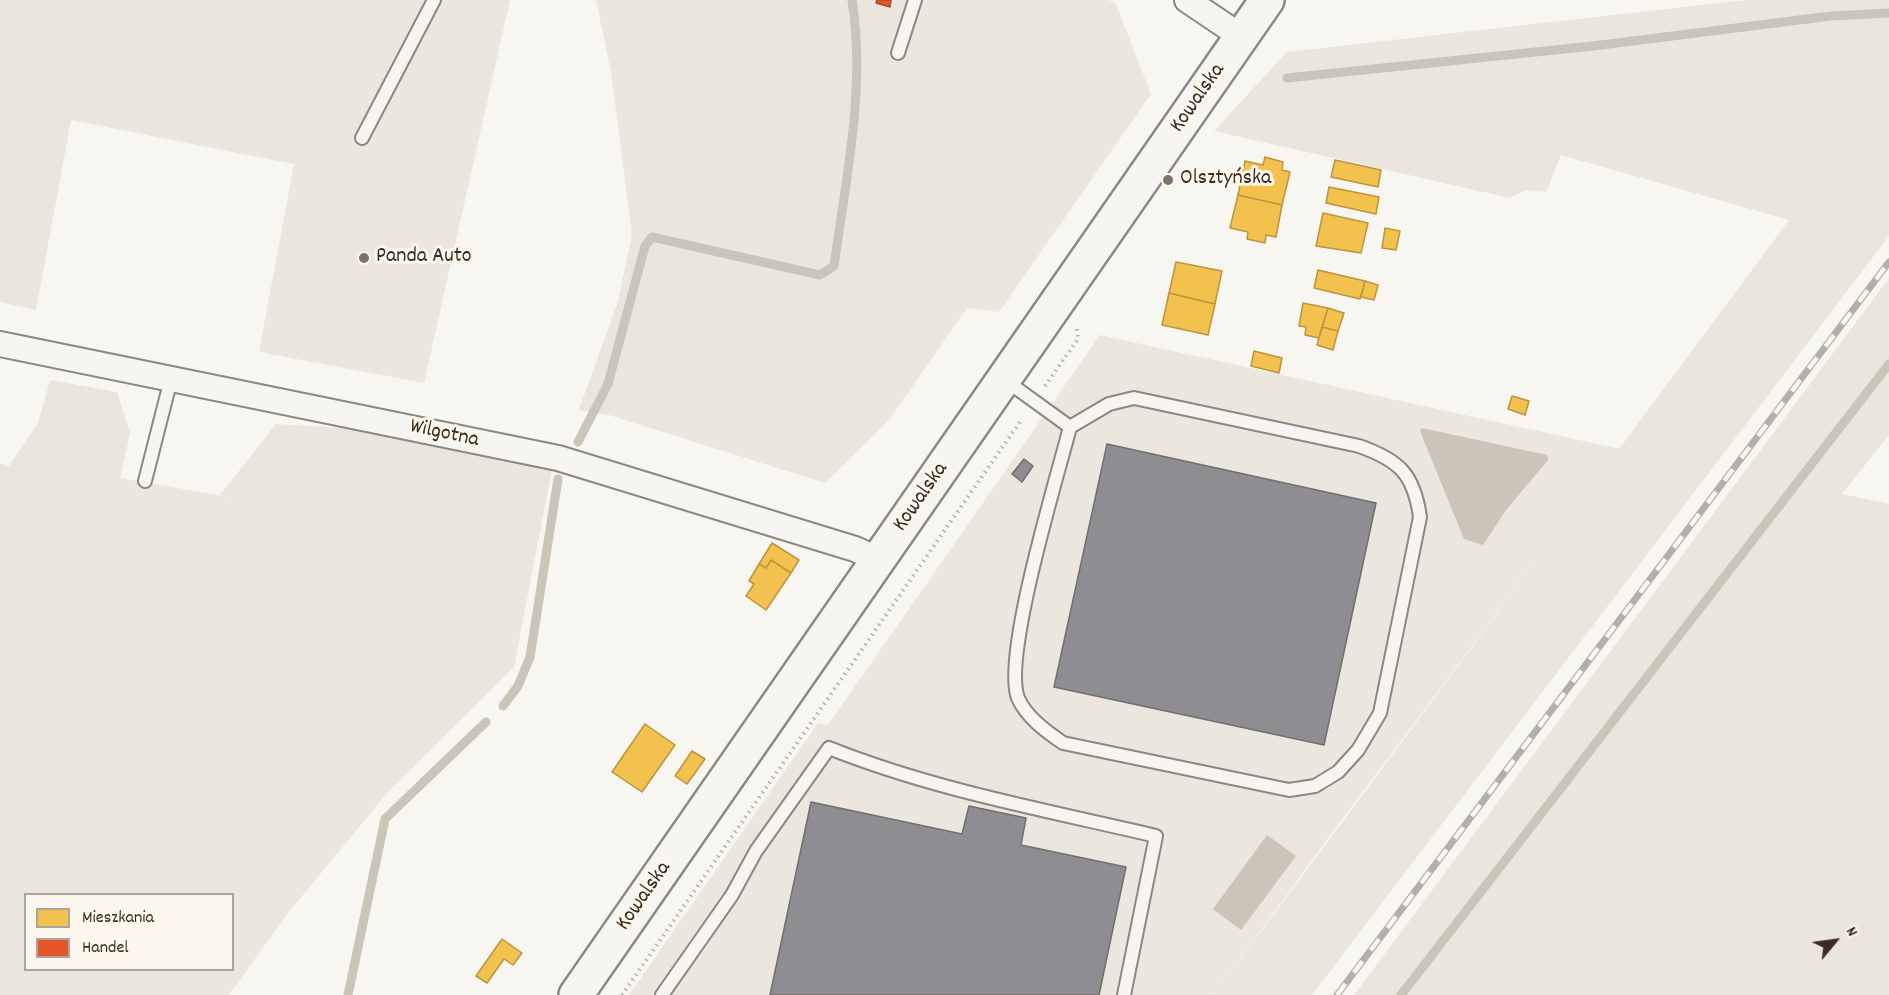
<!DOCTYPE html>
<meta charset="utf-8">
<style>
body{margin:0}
#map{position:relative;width:1889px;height:995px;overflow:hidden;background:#f8f6f0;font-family:Dekko,sans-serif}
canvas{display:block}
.legend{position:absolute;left:24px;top:893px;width:210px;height:78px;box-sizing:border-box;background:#fbf7ec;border:2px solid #aea59a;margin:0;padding:8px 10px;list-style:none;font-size:18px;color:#3b2a1e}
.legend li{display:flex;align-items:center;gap:12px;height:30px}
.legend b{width:30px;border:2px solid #aea59a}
.north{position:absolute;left:1805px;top:911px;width:60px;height:60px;-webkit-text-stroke:4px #fbf7ec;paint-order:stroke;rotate:61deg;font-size:16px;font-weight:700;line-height:24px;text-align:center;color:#3b2a1e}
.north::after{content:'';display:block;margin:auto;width:21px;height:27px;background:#3b2a1e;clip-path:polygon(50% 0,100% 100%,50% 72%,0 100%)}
</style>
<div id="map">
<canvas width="1889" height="995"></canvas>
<ul class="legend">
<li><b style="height:16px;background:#f2c14e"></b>Mieszkania</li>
<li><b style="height:16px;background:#e4572e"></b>Handel</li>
</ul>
<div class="north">N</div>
</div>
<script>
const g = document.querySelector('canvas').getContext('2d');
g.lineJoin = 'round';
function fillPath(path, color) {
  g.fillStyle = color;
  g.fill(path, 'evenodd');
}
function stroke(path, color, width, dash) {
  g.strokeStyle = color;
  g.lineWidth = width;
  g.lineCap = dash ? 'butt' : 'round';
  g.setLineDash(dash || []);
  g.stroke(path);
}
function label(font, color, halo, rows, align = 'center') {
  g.font = font + ' Dekko,sans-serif';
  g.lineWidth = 6;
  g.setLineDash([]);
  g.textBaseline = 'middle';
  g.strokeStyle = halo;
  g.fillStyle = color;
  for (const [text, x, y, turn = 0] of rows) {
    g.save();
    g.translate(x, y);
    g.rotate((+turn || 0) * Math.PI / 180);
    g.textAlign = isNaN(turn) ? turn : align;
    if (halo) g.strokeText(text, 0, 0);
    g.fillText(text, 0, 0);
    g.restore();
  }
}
const built = new Path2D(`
 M206 0H510L424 383 259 352 294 164 71 120Z
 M596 0H1107L1115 2 1151 94 999 312 967 308 889 420 825 483 609 415 579 410 618 302 632 235 611 72Z
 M1100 335 1620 449 1334 830 1214 995H629L818 723 828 725Z
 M120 478 246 500 533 568 514 667 388 792 288 913 229 995H0V712L103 552ZM26 894H232V970H26Z`);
const green = new Path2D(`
 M0 0H206L71 120 36 310 0 302Z
 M843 0H865L871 36 872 77 842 286 771 275 660 252 636 344 609 415 579 410 618 302 632 235 648 231 824 263 850 83Z
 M1746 0H1889V236L1312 995H1214L1789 220 1561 155 1546 192 1527 190 1510 198 1214 131 1287 52Z
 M1889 278V435L1842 494 1889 504V995H1354Z
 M50 380 117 392 130 433 104 552 0 712V463L9 466 38 423Z
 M276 424 374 430 552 470 533 568 220 495Z
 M840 766 864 770 857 803 808 794 823 773Z
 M785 863 754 995H704L769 902Z`);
const water = new Path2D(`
 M1422 428 1547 455 1548 460 1506 510 1483 545 1464 539 1420 431Z
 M1267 835 1296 856 1241 930 1213 909Z`);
const homes = new Path2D(`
 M1265 157 1283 162 1282 170 1290 172 1282 205 1238 195 1245 161 1263 165Z
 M1335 160 1381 170 1378 187 1331 177Z
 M1329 187 1379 197 1376 214 1326 203Z
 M1238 195 1282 205 1276 237 1266 235 1265 243 1247 239 1248 232 1230 228Z
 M1323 213 1368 223 1361 253 1316 246Z
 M1385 228 1400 231 1396 250 1382 248Z
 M1176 262 1222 271 1215 304 1169 293Z
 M1318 270 1365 281 1360 299 1314 288Z
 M1365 281 1378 285 1374 300 1361 297Z
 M1169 293 1215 304 1208 335 1162 325Z
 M1303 303 1328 308 1319 338 1305 335 1306 327 1299 326Z
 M1328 308 1344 313 1338 331 1322 327Z
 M1322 327 1338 331 1333 350 1317 345Z
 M1254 351 1282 358 1279 373 1251 366Z
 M1512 396 1529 401 1525 415 1508 409Z
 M772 543 799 560 791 573 771 560 766 568 759 564Z
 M771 560 791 573 766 610 746 596 754 584 749 581 759 564 766 568Z
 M645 724 675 745 642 792 612 772Z
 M692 751 705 759 687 784 675 776Z
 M502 939 522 953 513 965 504 959 487 983 476 976Z`);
const shops = new Path2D(`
 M877 0H891L890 7 876 3Z`);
const industry = new Path2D(`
 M1107 444 1376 503 1324 745 1054 687Z
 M1024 459 1033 466 1022 482 1012 474Z
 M811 802 962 834 969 806 1026 818 1021 845 1126 867 1099 995H770Z`);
const stream = new Path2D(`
 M1287 78 1593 46 1831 16 1889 13
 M578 442 608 384 645 246 652 237 820 275 834 266C846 178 866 88 852 0
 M503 706 518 686 530 657 558 479
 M348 995 385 819 486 722
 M1401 995 1889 364`);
const path = new Path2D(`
 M1045 386 1078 339 1077 329
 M622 995 1022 419`);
const lane = new Path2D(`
 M898 53 915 0
 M362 138 434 0
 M1005 380 1070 427
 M1134 398 1359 446C1399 460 1414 474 1420 517L1380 713 1358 750 1338 772 1315 786 1289 790 1063 743C1047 732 1026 717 1018 698 1002 657 1057 478 1070 427L1109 404Z
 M145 481 171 379
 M662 995 732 895 756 851 829 748C934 790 1046 810 1156 836L1124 995`);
const street = new Path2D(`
 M1187 0 1242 37
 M0 344 558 458 855 549 866 554 877 563`);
const secondary = new Path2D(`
 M576 995 1267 0`);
const rail = new Path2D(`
 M1337 995 1889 262`);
const markers = [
 [1168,180,6,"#7d7168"],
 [364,258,6,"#7d7168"]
];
const streetNames = [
 ["Kowalska",1199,99,-55],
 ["Wilgotna",444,435,12],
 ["Kowalska",922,498,-55],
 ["Kowalska",645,897,-55]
];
const poiNames = [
 ["Olsztyńska",1180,180],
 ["Panda Auto",376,258]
];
fillPath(built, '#ebe6de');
fillPath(green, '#eae6dd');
fillPath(water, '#cac4b9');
fillPath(homes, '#f2c14e');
stroke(homes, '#bb9440', 1.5);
fillPath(shops, '#e4572e');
stroke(shops, '#b14a29', 1.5);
fillPath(industry, '#8d8d92');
stroke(industry, '#746f6f', 1.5);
stroke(stream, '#cac4b9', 9);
stroke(lane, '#8b8781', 16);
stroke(street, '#8b8781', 28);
stroke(secondary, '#8b8781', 38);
stroke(path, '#b3b0ac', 4, [1.5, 4.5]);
stroke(lane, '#f6f5f1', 12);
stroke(street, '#f6f5f1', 24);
stroke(secondary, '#f6f5f1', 33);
stroke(rail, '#b3b0ac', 7);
stroke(rail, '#fbf7ec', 4.5, [14]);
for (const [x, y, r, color] of markers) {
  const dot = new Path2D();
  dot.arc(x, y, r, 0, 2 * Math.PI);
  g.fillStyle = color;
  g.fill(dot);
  stroke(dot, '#fbf7ec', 2);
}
label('22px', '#3b2a1e', '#fbf7ec', streetNames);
label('22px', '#3b2a1e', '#fbf7ec', poiNames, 'left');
</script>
